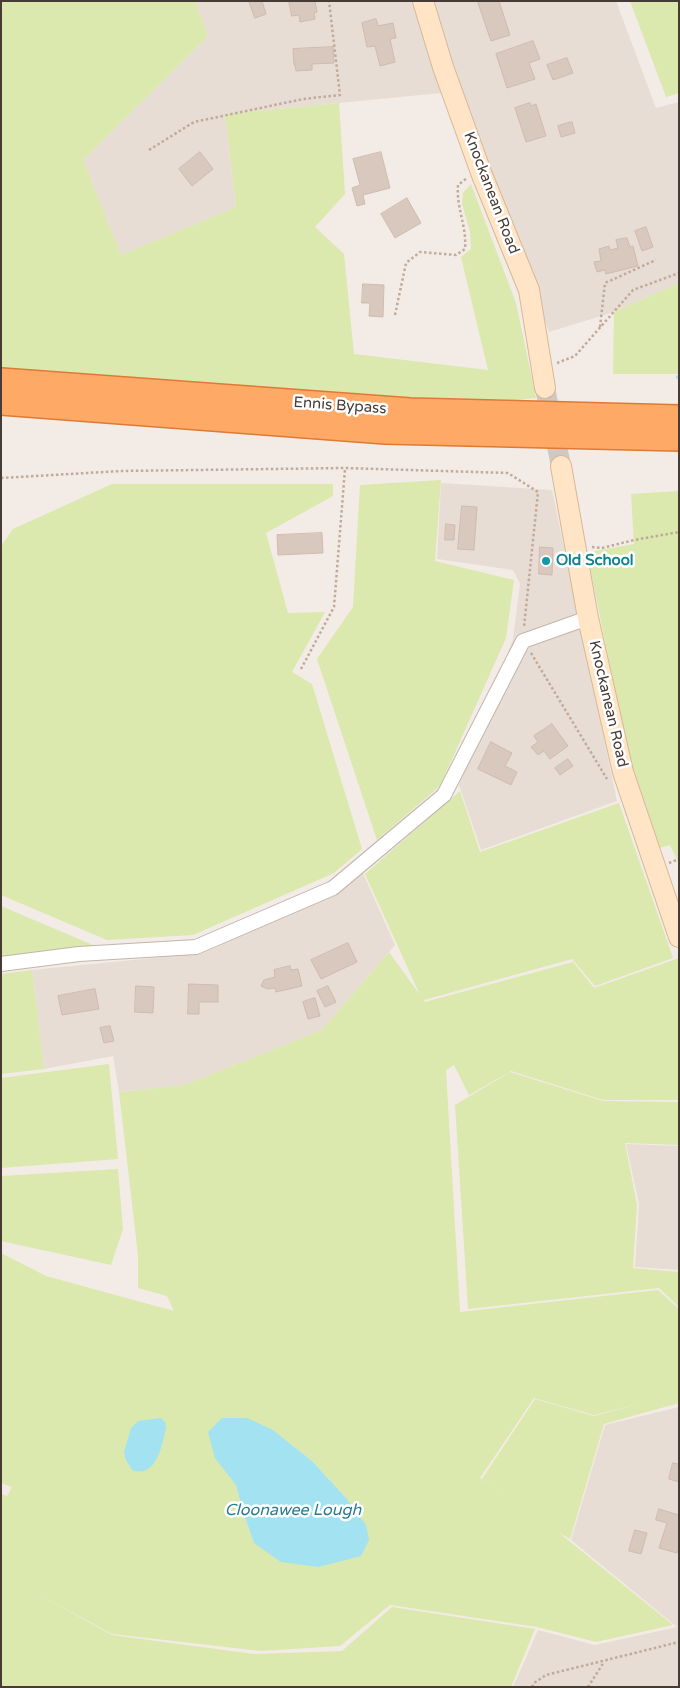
<!DOCTYPE html>
<style>
body{margin:0}
#map{position:relative;width:680px;height:1688px;overflow:hidden;background:#f3ece6;font-family:"Varela Round",sans-serif}
canvas{display:block}
.frame{position:absolute;inset:0;border:2px solid #463c35;pointer-events:none}
</style>
<div id="map">
<canvas width="680" height="1688"></canvas>
<div class="frame"></div>
</div>
<script>
const g = document.querySelector('canvas').getContext('2d');
g.lineJoin = 'round';
function fillPath(path, color) {
  g.fillStyle = color;
  g.fill(path, 'evenodd');
}
function stroke(path, color, width, dash) {
  g.strokeStyle = color;
  g.lineWidth = width;
  g.lineCap = dash ? 'butt' : 'round';
  g.setLineDash(dash || []);
  g.stroke(path);
}
function label(font, color, halo, rows, align = 'center') {
  g.font = font + ' "Varela Round",sans-serif';
  g.lineWidth = 5;
  g.setLineDash([]);
  g.textBaseline = 'middle';
  g.strokeStyle = halo;
  g.fillStyle = color;
  for (const [text, x, y, turn = 0] of rows) {
    g.save();
    g.translate(x, y);
    g.rotate((+turn || 0) * Math.PI / 180);
    g.textAlign = isNaN(turn) ? turn : align;
    if (halo) g.strokeText(text, 0, 0);
    g.fillText(text, 0, 0);
    g.restore();
  }
}
const residential = new Path2D(`
 M195 1H616L656 108 679 102V283L614 312 549 332 462 91 225 114 236 207 121 255 83 160 208 36Z
 M441 483 552 490 617 801 481 850 459 785 513 639 520 584 513 570 437 559Z
 M363 873 395 945 322 1030 184 1085 119 1092 113 1056 44 1069 32 970 203 953 333 894Z
 M626 1144 679 1146V1270L635 1267 639 1204Z
 M679 1407V1687H513L538 1630 595 1645 677 1627 571 1540 605 1425Z`);
const green = new Path2D(`
 M1 1H195L208 36 83 160 121 255 236 207 225 114 339 103 345 194 315 227 344 254 354 354 488 370 461 257 471 249 470 232 462 204 463 193 471 184 516 303 536 398 484 403 1 371Z
 M630 1H679V93L666 97Z
 M679 283V374H613L614 312Z
 M441 480 435 561 514 580 506 638 440 786 377 840 317 659 353 607 360 485Z
 M112 484H333V496L266 533 288 613 325 612 292 672 312 684 362 849 334 873 193 935 107 940 1 895V546L13 529Z
 M679 491V532L672 533H679V864L670 845 656 849 631 770 588 557 595 551 634 544 631 494Z
 M460 791 480 852 619 803 673 958 595 986 572 959 424 1000 425 1002 573 962 594 988 679 958V1100H603L511 1071 469 1095 454 1065 446 1070 460 1312 658 1290 679 1309V1403L604 1424 570 1539 558 1532 673 1625 596 1642 537 1627 390 1605 340 1646 261 1651 112 1634 29 1589 112 1635 254 1654 342 1651 392 1607 535 1629 511 1687H1V1494L7 1496 12 1487 1 1483V1253L46 1276 174 1311 167 1296 138 1288V1255L119 1092 184 1085 322 1030 389 952 420 995 365 874ZM534 1398 594 1415 646 1402 594 1416 535 1399 482 1479 509 1498 480 1478ZM273 1430 312 1461 346 1498 254 1543 243 1512 236 1485Z
 M1 906 100 948 1 959Z
 M32 970 44 1069 1 1074V974Z
 M109 1064 118 1159 1 1168V1078Z
 M510 1072 603 1101 679 1102V1145L625 1143 637 1205 633 1268 679 1272V1307L659 1288 468 1309 455 1105Z
 M118 1169 123 1229 111 1265 1 1241V1176Z`);
const water = new Path2D(`
 M161 1418 165 1422 166 1428C162 1445 156 1479 132 1470L125 1458 124 1452 131 1428 138 1421Z
 M222 1418H247L273 1430 312 1461 346 1498 366 1525 369 1540 361 1556 318 1567 281 1562 254 1543 243 1512 236 1485 215 1458 208 1432Z`);
const stream = new Path2D(`
 M678 377 679 378`);
const building = new Path2D(`
 M249 1H262L266 14 255 18Z
 M289 1H315L317 12 314 13 315 19 300 22 299 15 292 16Z
 M483 1H499L510 35 491 41 478 3Z
 M376 19 378 26 393 23 396 38 390 39 395 62 380 66 375 46 367 47 362 23Z
 M533 41 540 59 529 63 535 79 507 88 496 54Z
 M333 47 334 63 312 64V70L296 71 295 65H294L293 49Z
 M567 58 573 73 553 80 547 65Z
 M530 103 531 106 536 104 546 136 526 142 515 108Z
 M572 122 575 133 561 137 558 126Z
 M200 152 213 169 192 186 179 169Z
 M381 152 390 188 363 195 365 204 357 206 352 188 360 185 353 159Z
 M407 198 421 223 395 238 381 214Z
 M646 227 653 247 642 251 635 231Z
 M627 238 630 247 633 246 638 266 606 274 605 270 597 272 594 262 601 261 599 249 609 246 610 250 618 248 616 240Z
 M363 284 384 285 383 317 369 316 370 303H362Z
 M462 506 477 507 474 550 458 549Z
 M446 524 455 525 454 540H445Z
 M322 533 323 553 278 555 277 535Z
 M540 547 553 548 552 575 539 574Z
 M552 724 568 746 550 759 544 751 538 755 531 747 538 742 534 736Z
 M491 742 512 753 505 766 517 772 511 785 478 769Z
 M568 759 573 766 560 775 555 768Z
 M348 943 357 962 321 979 311 960Z
 M290 966 291 970 298 969 302 986 276 992 275 988 267 989 261 986 264 980 275 977 274 970Z
 M189 984 218 985V1002H199V1014H188Z
 M136 986 154 987 153 1013 135 1012Z
 M328 986 336 1002 325 1007 317 991Z
 M95 989 99 1009 62 1015 58 996Z
 M315 998 320 1016 308 1019 303 1002Z
 M110 1026 114 1041 104 1043 100 1028Z
 M673 1463 679 1464V1482L669 1479Z
 M659 1509 679 1515V1547L677 1553 659 1548 667 1523 656 1520Z
 M635 1530 647 1533 641 1554 629 1551Z`);
const secondaryTunnel = new Path2D(`
 M545 388 561 466`);
const path = new Path2D(`
 M149 150 194 122 303 99 340 95 329 1
 M395 315 406 263 420 252 456 255 465 249C467 226 456 208 458 185L467 178
 M600 327 605 283 656 260
 M557 363 575 356 633 290 679 273
 M1 478 121 471 345 468 508 473 538 492 524 627
 M592 547 602 548 634 540 679 532
 M531 653 607 779
 M301 669 334 607 345 469
 M669 863 679 859
 M532 1687 534 1683 546 1675 679 1642
 M588 1687 604 1662`);
const street = new Path2D(`
 M1 964 79 954 196 947 333 888 444 795 523 641 588 618`);
const secondary = new Path2D(`
 M423 1 443 67 482 175 529 290 545 388
 M561 466 588 618 623 772 679 937`);
const highway = new Path2D(`
 M1 381 410 411 679 418
 M1 402 385 431 679 438`);
const markers = [
 [546,561,5,"#0f9aa8"]
];
const streetNames = [
 ["Knockanean Road",491,193,69],
 ["Ennis Bypass",340,406,4],
 ["Knockanean Road",608,704,77]
];
const cultureNames = [
 ["Old School",556,561]
];
const waterNames = [
 ["Cloonawee Lough",293,1511]
];
fillPath(residential, '#e7ddd4');
fillPath(green, '#dbe8ae');
fillPath(water, '#a2e2f1');
stroke(stream, '#a2e2f1', 4);
fillPath(building, '#d8c8be');
stroke(building, '#d0bbaf', 1);
stroke(secondaryTunnel, '#d0c9c3', 20, [20, 10]);
stroke(street, '#c2b5ac', 16);
stroke(secondary, '#d7b898', 22);
stroke(highway, '#de7a35', 28);
stroke(path, '#c1aa9a', 2.5, [2.5, 2.5]);
stroke(street, '#fff', 14);
stroke(secondary, '#ffe4c5', 20);
stroke(highway, '#feaa66', 25);
for (const [x, y, r, color] of markers) {
  const dot = new Path2D();
  dot.arc(x, y, r, 0, 2 * Math.PI);
  g.fillStyle = color;
  g.fill(dot);
  stroke(dot, '#fff', 2);
}
label('15px', '#463c35', '#fff', streetNames);
label('bold 15px', '#0d838f', '#fff', cultureNames, 'left');
label('italic 16px', '#287d93', '#fff', waterNames);
</script>
